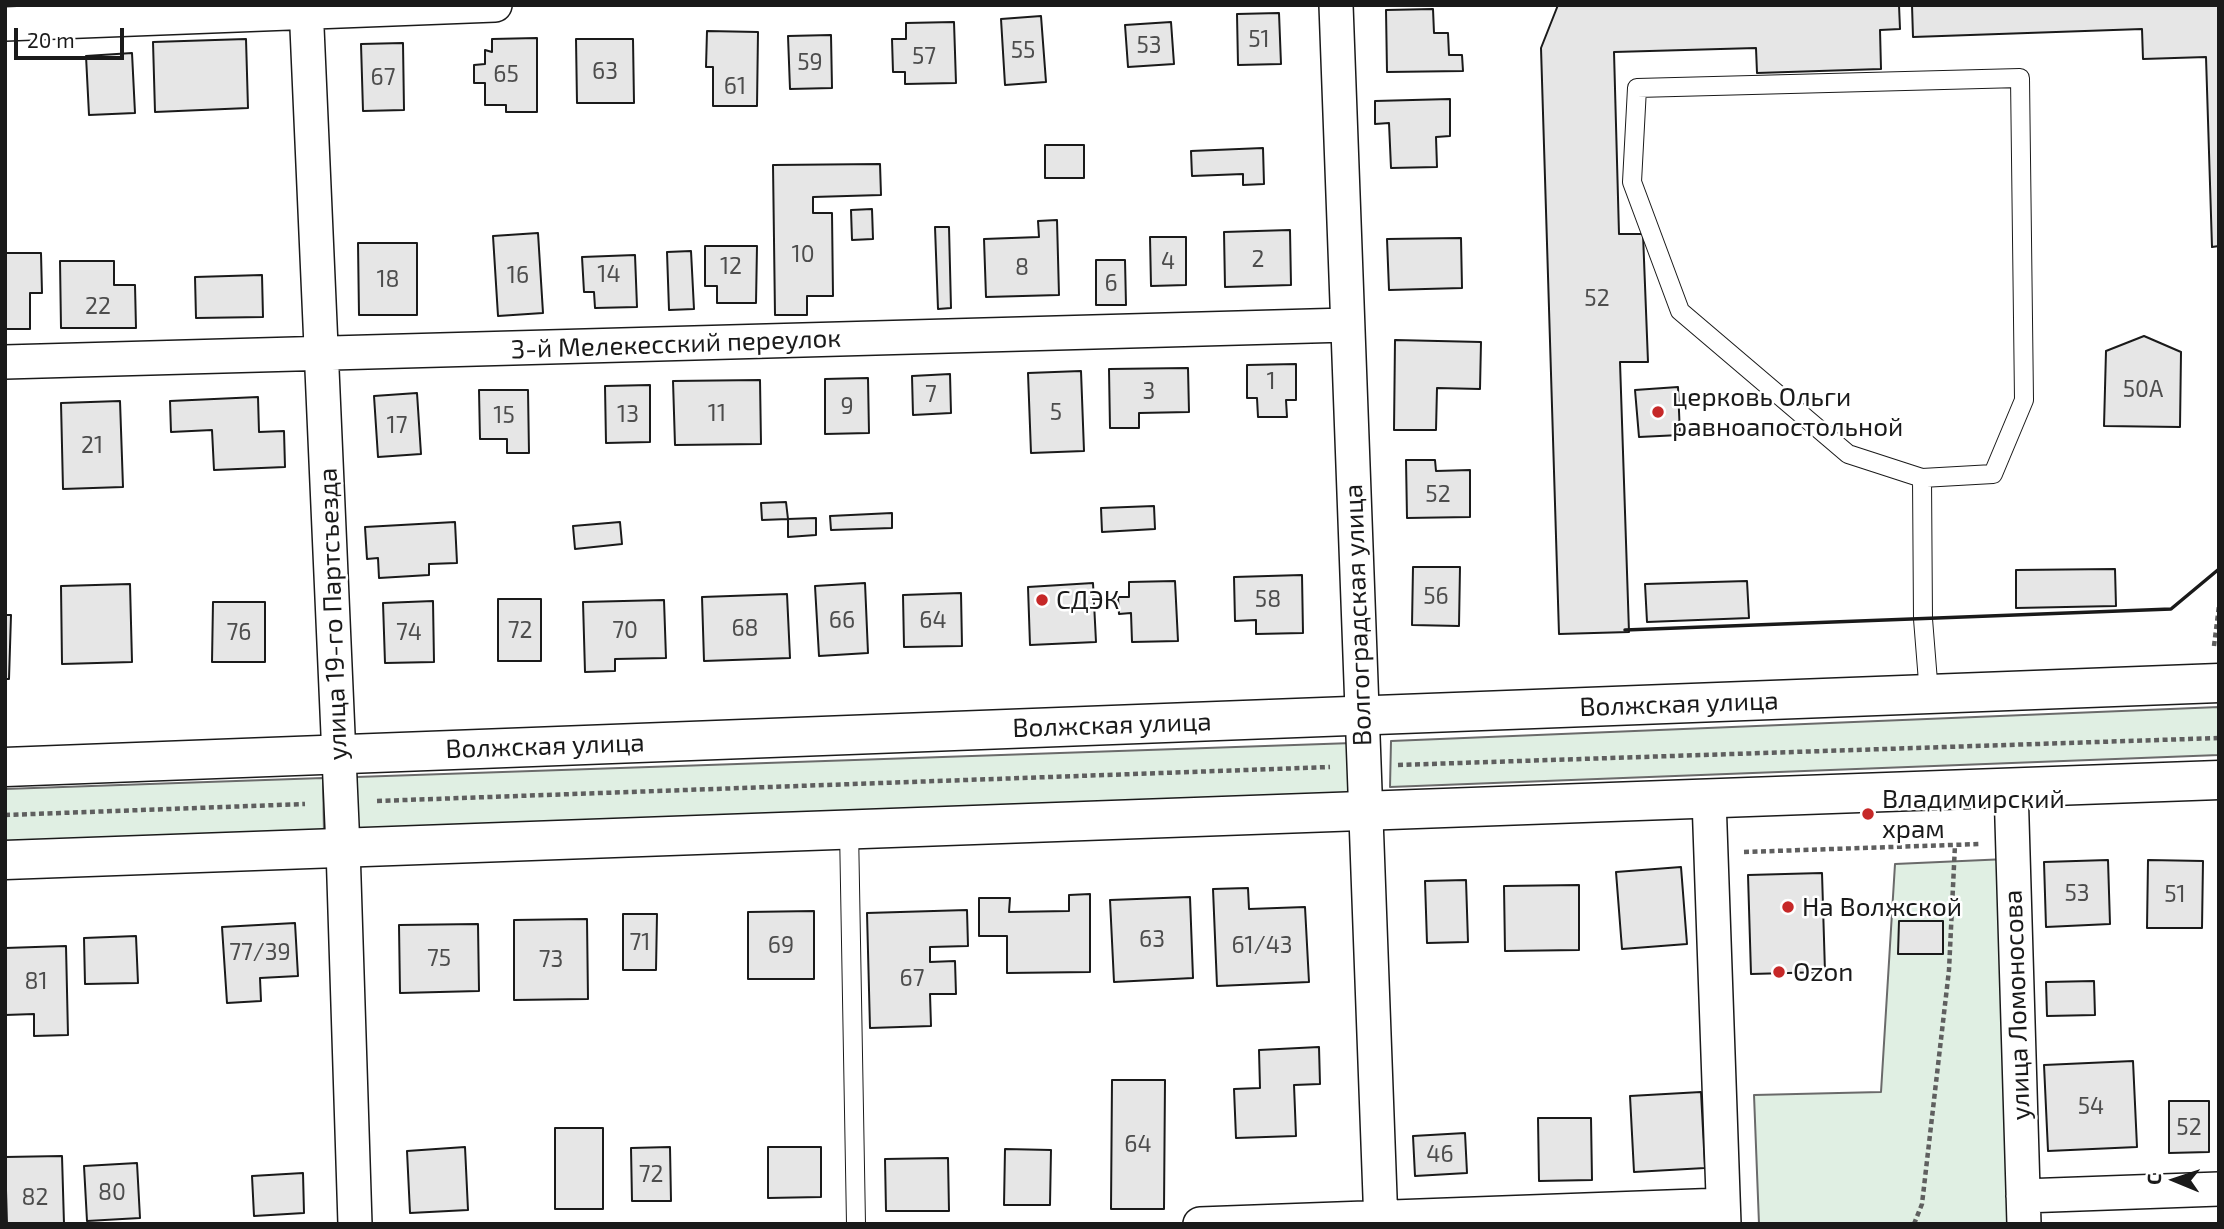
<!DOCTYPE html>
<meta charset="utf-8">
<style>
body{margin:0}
#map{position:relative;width:2224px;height:1229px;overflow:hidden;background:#fff;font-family:"Exo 2",sans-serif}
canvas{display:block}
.frame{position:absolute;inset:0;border:7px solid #1a1a1a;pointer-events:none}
.north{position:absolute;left:2140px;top:1145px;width:70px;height:70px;-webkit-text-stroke:5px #fff;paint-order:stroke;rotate:272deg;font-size:19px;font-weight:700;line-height:28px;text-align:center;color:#1a1a1a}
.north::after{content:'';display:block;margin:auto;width:24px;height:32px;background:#1a1a1a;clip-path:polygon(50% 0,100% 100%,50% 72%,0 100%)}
.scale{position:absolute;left:14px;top:28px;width:110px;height:32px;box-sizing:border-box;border:4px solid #1a1a1a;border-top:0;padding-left:9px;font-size:21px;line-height:24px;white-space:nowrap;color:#1a1a1a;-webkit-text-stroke:5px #fff;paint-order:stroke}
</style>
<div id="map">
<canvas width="2224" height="1229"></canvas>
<div class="frame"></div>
<div class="north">С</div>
<div class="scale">20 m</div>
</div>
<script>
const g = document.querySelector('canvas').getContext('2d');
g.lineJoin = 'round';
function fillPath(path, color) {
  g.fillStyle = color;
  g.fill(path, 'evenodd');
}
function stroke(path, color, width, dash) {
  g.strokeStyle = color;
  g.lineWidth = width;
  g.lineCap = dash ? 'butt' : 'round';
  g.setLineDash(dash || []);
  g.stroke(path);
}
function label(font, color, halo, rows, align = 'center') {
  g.font = font + ' "Exo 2",sans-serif';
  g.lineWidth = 5;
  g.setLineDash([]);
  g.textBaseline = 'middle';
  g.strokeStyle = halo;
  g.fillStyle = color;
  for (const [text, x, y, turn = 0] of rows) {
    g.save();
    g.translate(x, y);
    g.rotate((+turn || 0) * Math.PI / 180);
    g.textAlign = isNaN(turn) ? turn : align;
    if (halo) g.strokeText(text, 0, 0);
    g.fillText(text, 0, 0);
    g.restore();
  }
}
const green = new Path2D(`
 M2219 707V755L1390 787 1391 741Z
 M1353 743 1354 794 357 830 356 777Z
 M323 778 324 833 5 843V789Z
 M2007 859 2020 1224H1759L1754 1095 1881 1092 1895 864Z`);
const building = new Path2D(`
 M1558 5H1899L1900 29 1880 30 1881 69 1757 73 1756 48 1614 52 1619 234H1643L1648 362H1620L1629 632 1559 634 1541 48Z
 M1912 5H2219V246L2212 247 2206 57 2143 59 2142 29 1913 37Z
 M1433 9 1434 33H1448L1449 55H1462L1463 71 1387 72 1386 10Z
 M1279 13 1281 64 1238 65 1237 14Z
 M1041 16 1046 82 1005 85 1001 19Z
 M954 22 956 83 905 84V72H893L892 39H906V23Z
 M1171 22 1174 64 1128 67 1125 25Z
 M707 31 758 32 757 106H713V67H706Z
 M831 35 832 88 790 89 788 36Z
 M537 38V112H506V105H485V83H474V65L485 64V50L492 52V39Z
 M246 39 248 108 155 112 153 42Z
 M576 39H633L634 103H577Z
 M403 43 404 110 363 111 361 44Z
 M132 53 135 113 89 115 86 56Z
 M1450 99V136L1436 137 1437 167 1391 168 1389 123 1375 124V101Z
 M1045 145H1084V178H1045Z
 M1263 148 1264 184 1243 185V174L1192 176 1191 151Z
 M880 164 881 195 813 197V213H832L833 296H807V315H775L773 165Z
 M872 209 873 239 852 240 851 210Z
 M1057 220 1059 295 986 297 984 239 1039 237 1038 221Z
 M935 227H949L951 308 938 309Z
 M1290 230 1291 285 1225 287 1224 232Z
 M538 233 543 313 498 316 493 236Z
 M1150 237H1186V285L1151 286Z
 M1461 238 1462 288 1389 290 1387 239Z
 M358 243H417V315H359Z
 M705 246H757L756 303H717V286H705Z
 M691 251 694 309 669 310 667 252Z
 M5 253H41L42 293H30V329H5Z
 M635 255 637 307 595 308 594 292H584L582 257Z
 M1096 260H1125L1126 305H1096Z
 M60 261H114V285H135L136 328H61Z
 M262 275 263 317 196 318 195 277Z
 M2144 336 2181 352 2180 427 2104 426 2106 351Z
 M1395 340 1481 342 1480 389 1437 388 1436 430H1394Z
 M1296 364V400H1286L1287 417H1258L1257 398H1247V365Z
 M1188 368 1189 412 1139 413V428H1110L1109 369Z
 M1081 371 1084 451 1031 453 1028 373Z
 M950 374 951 413 913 415 912 376Z
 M868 378 869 433 825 434V379Z
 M760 380 761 444 675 445 673 381Z
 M650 385V442L606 443 605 386Z
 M1678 387 1680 435 1639 437 1635 390Z
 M479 390H528L529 453H507V439H480Z
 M417 393 421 454 378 457 374 396Z
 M258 397 259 432 284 431 285 467 214 470 212 430 171 432 170 401Z
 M120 401 123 487 63 489 61 403Z
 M1406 460H1435L1436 471 1470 470V517L1407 518Z
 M786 502 788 519 762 520 761 503Z
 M1154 506 1155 529 1102 532 1101 508Z
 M892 513V528L831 530 830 516Z
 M816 518V535L788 537V519Z
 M455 522 457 563 429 564V575L379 578 378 558 367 559 365 527Z
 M620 522 622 544 575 549 573 526Z
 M1413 567H1460L1459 626 1412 625Z
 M2115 569 2116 606 2016 608V570Z
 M1302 575 1303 633 1256 634V620L1235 621 1234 577Z
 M1175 581 1178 641 1132 642 1131 613 1119 614 1118 597H1129V582Z
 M1747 581 1749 618 1647 622 1645 584Z
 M865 583 868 653 819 656 815 586Z
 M1093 583 1096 642 1030 645 1028 587Z
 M130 584 132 662 62 664 61 586Z
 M961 593 962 646 904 647 903 595Z
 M787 594 790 658 704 661 702 597Z
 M498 599H541V661H498Z
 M664 600 666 658 615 659V671L585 672 583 602Z
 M433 601 434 662 385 663 383 603Z
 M213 602H265V662H212Z
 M5 615H11L9 679H5Z
 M2108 860 2110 924 2046 927 2044 862Z
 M2148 860 2203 861 2202 928H2147Z
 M1681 867 1687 944 1622 949 1616 872Z
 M1822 873 1825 972 1751 974 1748 875Z
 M1466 880 1468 942 1427 943 1425 881Z
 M1579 885V950L1505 951 1504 886Z
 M1248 888 1249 909 1305 907 1309 982 1217 986 1213 889Z
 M1090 894V972L1007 973V936H979V898H1010L1009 912 1069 911V895Z
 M1190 897 1193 978 1114 982 1110 900Z
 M967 910 968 946 930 947V962L955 961 956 994H930L931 1026 870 1028 867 913Z
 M814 911V979H748V912Z
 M623 914H657L656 970H623Z
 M587 919 588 999 514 1000V920Z
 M1899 921H1943V954H1898Z
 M295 923 298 976 260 978 261 1001 227 1003 222 927Z
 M478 924 479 991 400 993 399 925Z
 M136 936 138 983 85 984 84 938Z
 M66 946 68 1035 34 1036V1014L5 1015V948Z
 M2094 981 2095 1015 2047 1016 2046 982Z
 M1319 1047 1320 1084 1294 1085 1296 1136 1236 1138 1234 1089 1260 1088 1259 1050Z
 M2133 1061 2137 1147 2048 1151 2044 1065Z
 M1112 1080H1165L1164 1209H1111Z
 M1701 1092 1705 1168 1634 1172 1630 1096Z
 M2169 1101H2209V1152L2169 1153Z
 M1538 1118H1591L1592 1180 1539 1181Z
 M555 1128H603V1209H555Z
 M1465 1133 1467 1173 1415 1176 1413 1136Z
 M465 1147 468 1210 410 1213 407 1151Z
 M670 1147 671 1201H632L631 1148Z
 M768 1147H821V1197L768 1198Z
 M1005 1149 1051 1150 1050 1205H1004Z
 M62 1156 64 1224H7L5 1157Z
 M948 1158 949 1211H886L885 1159Z
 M137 1163 140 1218 87 1221 84 1166Z
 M303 1173 304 1213 254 1216 252 1176Z`);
const path = new Path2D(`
 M2214 646 2219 606
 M1398 765 2219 738
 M377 801 1330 767
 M5 815 305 804
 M1744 852 1980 844
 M1914 1224 1922 1204 1949 970 1955 845`);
const service = new Path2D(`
 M1922 478 1993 474 2024 400 2020 78 1637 88 1632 182 1680 311 1848 454 1922 478 1923 619 1929 694
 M849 829 856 1224`);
const minor = new Path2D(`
 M306 5 343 848 355 1224
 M1336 5 1381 1224
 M5 24 495 5
 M5 362 1347 325
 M2011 787 2024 1224
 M1709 799 1724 1224
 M2023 1196 2219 1189
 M1200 1224 1723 1205`);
const secondary = new Path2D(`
 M5 767 2219 683
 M5 860 2219 780`);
const wall = new Path2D(`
 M1625 630 2171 609 2219 569`);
const markers = [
 [1658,412,7,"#c62828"],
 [1042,600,7,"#c62828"],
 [1868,814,7,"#c62828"],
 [1788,907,7,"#c62828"],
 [1779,972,7,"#c62828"]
];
const numberNames = [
 ["51",1259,39],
 ["53",1149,45],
 ["55",1023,50],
 ["57",924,56],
 ["59",810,62],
 ["63",605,71],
 ["65",506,74],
 ["67",383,77],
 ["61",735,86],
 ["10",803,254],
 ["2",1258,259],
 ["4",1168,261],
 ["12",731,266],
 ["8",1022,267],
 ["14",609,274],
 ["16",518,275],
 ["18",388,279],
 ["6",1111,283],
 ["52",1597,298],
 ["22",98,306],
 ["1",1271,381],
 ["50А",2143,389],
 ["3",1149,391],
 ["7",931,394],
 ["9",847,406],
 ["5",1056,412],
 ["11",717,413],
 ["13",628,414],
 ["15",504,415],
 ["17",397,425],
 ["21",92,445],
 ["52",1438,494],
 ["56",1436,596],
 ["58",1268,599],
 ["66",842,620],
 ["64",933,620],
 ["68",745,628],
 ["72",520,630],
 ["70",625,630],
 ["76",239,632],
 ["74",409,632],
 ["53",2077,893],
 ["51",2175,894],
 ["63",1152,939],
 ["71",640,942],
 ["69",781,945],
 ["61/43",1262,945],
 ["77/39",260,952],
 ["75",439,958],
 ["73",551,959],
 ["67",912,978],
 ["81",36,981],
 ["54",2091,1106],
 ["52",2189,1127],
 ["64",1138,1144],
 ["46",1440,1154],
 ["72",651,1174],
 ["80",112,1192],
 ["82",35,1197]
];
const streetNames = [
 ["3-й Мелекесский переулок",676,344,-2],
 ["улица 19-го Партсъезда",333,614,-92],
 ["Волгоградская улица",1358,615,-92],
 ["Волжская улица",1679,704,-2],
 ["Волжская улица",1112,725,-2],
 ["Волжская улица",545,746,-2],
 ["улица Ломоносова",2017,1005,-92]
];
const poiNames = [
 ["церковь Ольги",1672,397],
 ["равноапостольной",1672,427],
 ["СДЭК",1056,600],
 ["Владимирский",1882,799],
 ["храм",1882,829],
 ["На Волжской",1802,907],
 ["Ozon",1793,972]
];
fillPath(green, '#e0efe3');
stroke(green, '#6a6a6a', 2);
fillPath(building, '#e6e6e6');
stroke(building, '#1a1a1a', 2);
stroke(service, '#1a1a1a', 20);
stroke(minor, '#1a1a1a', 36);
stroke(secondary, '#1a1a1a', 41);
stroke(path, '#5f5f5f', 4.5, [5, 3.5]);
stroke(service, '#fff', 18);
stroke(minor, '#fff', 33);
stroke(secondary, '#fff', 38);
stroke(wall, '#1a1a1a', 3.5);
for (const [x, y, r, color] of markers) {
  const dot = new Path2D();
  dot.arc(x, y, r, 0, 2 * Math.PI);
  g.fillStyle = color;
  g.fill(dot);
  stroke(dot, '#fff', 2.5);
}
label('23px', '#4d4d4d', null, numberNames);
label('26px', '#1a1a1a', '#fff', streetNames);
label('26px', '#1a1a1a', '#fff', poiNames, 'left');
</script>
